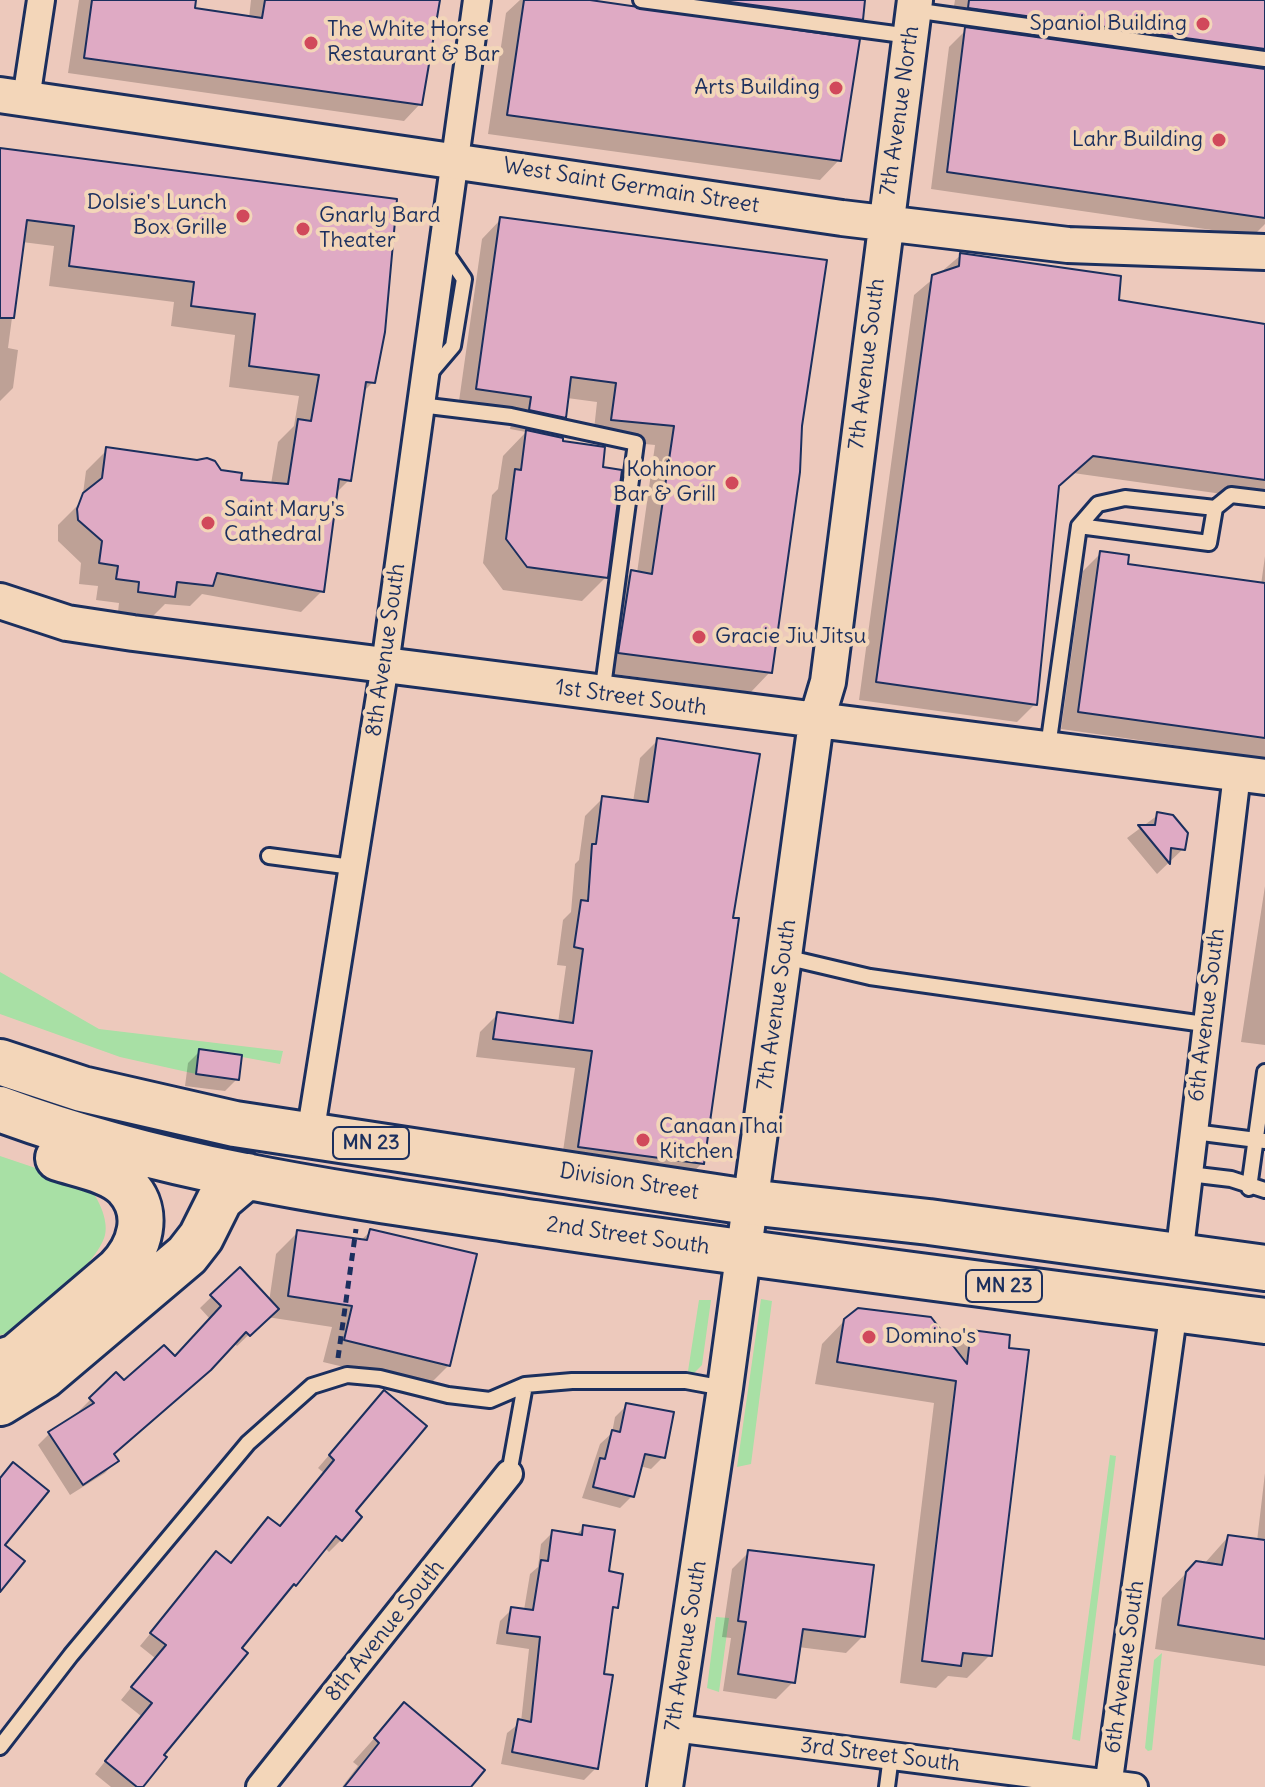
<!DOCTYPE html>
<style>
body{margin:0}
canvas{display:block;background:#edc9bc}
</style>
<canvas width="1265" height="1787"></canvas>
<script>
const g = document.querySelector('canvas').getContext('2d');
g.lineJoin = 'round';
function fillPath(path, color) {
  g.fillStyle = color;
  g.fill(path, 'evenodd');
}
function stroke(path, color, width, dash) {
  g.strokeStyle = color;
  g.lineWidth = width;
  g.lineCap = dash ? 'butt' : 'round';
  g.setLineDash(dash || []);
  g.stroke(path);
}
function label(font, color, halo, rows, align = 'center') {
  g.font = font + ' Delius,sans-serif';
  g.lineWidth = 8;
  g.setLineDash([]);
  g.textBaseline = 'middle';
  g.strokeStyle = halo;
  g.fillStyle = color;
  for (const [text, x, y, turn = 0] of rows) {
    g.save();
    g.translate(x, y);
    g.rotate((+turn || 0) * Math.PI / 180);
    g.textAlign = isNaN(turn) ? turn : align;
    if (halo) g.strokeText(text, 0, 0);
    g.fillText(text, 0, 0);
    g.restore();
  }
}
const green = new Path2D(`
 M0 972 99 1029 283 1051 280 1064 199 1049 196 1074 120 1057 0 1014Z
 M0 1156 86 1185C97 1194 109 1220 105 1235 97 1266 35 1311 11 1333L0 1335Z
 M761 1299 772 1301 751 1464 737 1467Z
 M699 1300H711L702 1365 693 1374 688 1371Z
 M1110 1455 1116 1456 1080 1741 1072 1739Z
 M716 1617 729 1618 719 1692 707 1688Z
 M1162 1653 1152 1750 1148 1751 1145 1748 1154 1660Z`);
const shadow = new Path2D(`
 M79 0H194L193 10 249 18 251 0H438L420 104 404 121 68 73Z
 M520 0H570L695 18 697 0H863L861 19 841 39 839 160 820 180 488 134 506 13Z
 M955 0H1265V224L1253 236 931 189 949 47 969 27 951 24Z
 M0 149 373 382 363 392 349 480 335 494 322 591 301 612 202 594 190 606 165 604 152 617 118 612 119 603 96 600 98 586 79 584 81 563 58 541V525L82 501 86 471 107 450 220 472 239 482 271 484 278 442 294 426 299 396 229 387 235 335 171 326 174 302 49 286 54 246 22 242 8 348 18 350 13 388 0 401Z
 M501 219 800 425 770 672 751 692 599 672 612 592 631 573H637L655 445 593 439 597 402 567 398 564 417 545 436 600 469 606 577 582 601 503 590 483 563 492 495 498 489 503 456 526 432 510 429 512 416 458 408 482 239Z
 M961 255 1117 302 1265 325V500L1073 473 1057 488 1035 704 1017 722 859 700 914 295Z
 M1101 553 1125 565 1261 585 1265 556V758L1061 729 1083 571Z
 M658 740 731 920 702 1163 684 1182 561 1165 575 1068 476 1057 480 1032 498 1014 558 1023 566 966 557 965 563 920 571 912 575 864 579 860 585 816 603 798 633 802 640 758Z
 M1158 815 1183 849 1157 874 1127 838Z
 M1265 886V1045L1241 1042Z
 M200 1051 237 1079 225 1091 185 1086 188 1063Z
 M371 1231 449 1365 427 1387 323 1362 332 1327 267 1317 237 1346 233 1342 112 1454 116 1461 105 1473 70 1495 38 1445 49 1434 81 1413 79 1411 91 1399 174 1359 210 1319 200 1308 239 1270 269 1302 276 1254 298 1232 360 1241Z
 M845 1320 953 1350 971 1332 990 1655 967 1678 948 1676 936 1688 900 1683 934 1403 815 1384 822 1344Z
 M372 1405 353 1512 341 1540 329 1552 325 1548 239 1648 140 1787H111L95 1774 141 1716 121 1700 155 1658 140 1646 216 1554 230 1564 268 1519 279 1528 324 1473 318 1468Z
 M627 1405 663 1457 651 1469 640 1466 632 1496 620 1508 582 1498 600 1444 612 1433 615 1417Z
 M1265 1473V1666L1155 1649 1162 1598 1196 1563 1204 1564 1228 1537 1257 1541Z
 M584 1527 607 1573 616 1607 610 1612 601 1675 596 1768 584 1780 501 1764 507 1733 521 1722 529 1649 496 1644 500 1621 512 1609 524 1610 530 1574 538 1567 541 1544 553 1532 575 1536Z
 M749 1552 863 1636 846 1653 798 1647 793 1682 776 1699 723 1691 731 1638 722 1637 732 1569Z
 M404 1705 469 1787H342L358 1766 353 1762Z`);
const building = new Path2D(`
 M92 0H196L195 8 262 18 265 0H440L422 105 84 58Z
 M524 0H590L860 39 841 161 507 115Z
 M716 0H865L863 20Z
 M969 0H1265V49L968 8Z
 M965 27 1265 69V218L947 172Z
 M0 148 397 199 385 332 375 383 366 382 351 481 339 479 324 592 217 573 213 586 177 582 175 597 138 592 139 582 116 579 118 566 99 563 102 541 78 520 77 509 83 493 102 478 106 447 197 460 207 458 215 461 221 470 242 473 241 480 288 484 298 419 311 421 319 375 249 366 255 314 191 306 194 282 69 266 74 226 27 220 14 318H0Z
 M500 217 827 260 802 426 800 472 772 673 618 653 631 570 652 574 674 426 611 420 616 383 571 377 566 418 529 410 531 397 476 389Z
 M960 253 1121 276 1119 300 1265 324V480L1093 456 1059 486 1037 705 876 682 932 275 959 266Z
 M526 430 563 438V441L605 447 603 467 622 470 608 578 527 567 506 539 515 469 521 470Z
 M1100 551 1129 555 1128 564 1265 583V738L1078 712Z
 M657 738 760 754 733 918H739L704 1164 578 1147 592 1051 493 1039 497 1012 573 1023 583 949 574 947 581 900 588 901 592 844H596L602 796 648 802Z
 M1157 812 1173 815 1188 833 1185 850 1171 848 1170 864 1138 825H1155Z
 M199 1049 242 1055 239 1080 196 1074Z
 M370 1229 477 1254 450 1366 344 1340 352 1306 288 1296 297 1230 367 1240Z
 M240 1267 279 1309 250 1336 246 1332 211 1370 114 1454 119 1461 83 1485 48 1432 94 1403 89 1398 116 1372 124 1380 164 1345 175 1356 221 1306 210 1295Z
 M858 1308 931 1317 967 1364 971 1330 1010 1335 1009 1348 1029 1350 992 1656 963 1653 961 1666 922 1661 956 1381 837 1362 844 1319Z
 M384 1390 427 1426 356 1511 362 1517 342 1541 336 1536 296 1586 294 1584 242 1648 248 1653 164 1755 167 1757 143 1787H137L105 1761 152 1703 131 1687 166 1645 150 1633 216 1551 231 1563 268 1517 280 1526 334 1460 329 1455Z
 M626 1403 674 1412 665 1458 645 1454 634 1497 593 1487 600 1458 605 1459 612 1430 620 1432Z
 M13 1462 49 1491 5 1545 25 1561 0 1592V1478Z
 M583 1525 615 1530 609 1571 623 1574 618 1608 613 1607 604 1674 613 1675 598 1769 512 1752 518 1719 531 1722 540 1637 507 1633 511 1607 533 1610 541 1560 548 1561 552 1530 582 1535Z
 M1228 1535 1265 1540V1639L1178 1625 1186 1572 1196 1561 1222 1565Z
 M748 1550 874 1565 865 1637 803 1629 795 1683 738 1674 746 1622 738 1621Z
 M404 1702 485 1770 471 1787H344L379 1743 374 1738Z`);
const path = new Path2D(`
 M338 1358 356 1229`);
const service = new Path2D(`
 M641 0 910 36
 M913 10 1265 59
 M430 373 453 346 464 279 444 250
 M420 405 511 416 636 443 602 694
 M1079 526 1209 543 1215 508 1231 495 1265 499
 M1048 747 1079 526 1098 504 1125 498 1215 508
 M269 856 352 867
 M785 957 870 977 1204 1024
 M1194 1132 1265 1141
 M1189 1174 1231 1179 1265 1190
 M1249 1188 1265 1072
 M509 1474 525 1385
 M0 1747 71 1655 248 1443 312 1386 347 1375 380 1378 448 1395 490 1400 525 1385 572 1381H686L724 1388
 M887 1787 891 1756`);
const minor = new Path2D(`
 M26 99 41 0
 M310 1135 385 665 477 0
 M1179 1257 1237 774
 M674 1728 1134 1787
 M260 1787 509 1474
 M1108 1787 1174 1309`);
const tertiary = new Path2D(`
 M0 95 842 218 1068 245 1265 252
 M0 601 67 623 133 633 1265 777
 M665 1787 725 1388 816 722 828 682 915 0`);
const trunk = new Path2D(`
 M0 1062 82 1089 235 1124 748 1202 929 1222 1265 1268
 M0 1109C172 1173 355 1196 535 1223 778 1259 1022 1289 1265 1321
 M0 1362 16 1357 118 1270C140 1248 151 1213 127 1187 112 1170 79 1165 58 1158
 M0 1403 44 1376 187 1255 201 1237 220 1199 247 1176`);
const markers = [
 [1203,24,8,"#d1495b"],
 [311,43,8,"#d1495b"],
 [836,88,8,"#d1495b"],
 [1219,140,8,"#d1495b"],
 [243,216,8,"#d1495b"],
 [303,229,8,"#d1495b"],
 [732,483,8,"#d1495b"],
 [208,523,8,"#d1495b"],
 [699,637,8,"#d1495b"],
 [643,1140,8,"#d1495b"],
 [869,1337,8,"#d1495b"]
];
const shields = [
 [371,1143,76],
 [1004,1286,76]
];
const shieldNames = [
 ["MN 23",371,1143],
 ["MN 23",1004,1286]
];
const poiNames = [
 ["Spaniol Building",1187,24,"right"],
 ["The White Horse",327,30],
 ["Restaurant & Bar",327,55],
 ["Arts Building",820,88,"right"],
 ["Lahr Building",1203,140,"right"],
 ["Dolsie's Lunch",227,203,"right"],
 ["Box Grille",227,228,"right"],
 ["Gnarly Bard",319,216],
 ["Theater",319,241],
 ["Kohinoor",716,470,"right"],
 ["Bar & Grill",716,495,"right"],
 ["Saint Mary's",224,510],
 ["Cathedral",224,535],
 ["Gracie Jiu Jitsu",715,637],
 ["Canaan Thai",659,1127],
 ["Kitchen",659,1152],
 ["Domino's",885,1337]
];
const streetNames = [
 ["7th Avenue North",900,111,-82],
 ["West Saint Germain Street",631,186,9],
 ["7th Avenue South",867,364,-83],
 ["8th Avenue South",386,650,-82],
 ["1st Street South",631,698,8],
 ["7th Avenue South",777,1005,-82],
 ["6th Avenue South",1207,1015,-83],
 ["Division Street",629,1182,9],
 ["2nd Street South",628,1236,8],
 ["8th Avenue South",385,1631,-51],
 ["7th Avenue South",686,1646,-81],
 ["6th Avenue South",1125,1667,-82],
 ["3rd Street South",880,1755,7]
];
fillPath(green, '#a8e0a5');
fillPath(shadow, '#0003');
fillPath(building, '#dfaac4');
stroke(building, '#1b2f5e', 2);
stroke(service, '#1b2f5e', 20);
stroke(minor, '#1b2f5e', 32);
stroke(tertiary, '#1b2f5e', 40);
stroke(trunk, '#1b2f5e', 50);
stroke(path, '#1b2f5e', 5, [8, 6]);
stroke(service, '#f3d6b9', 14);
stroke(minor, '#f3d6b9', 26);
stroke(tertiary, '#f3d6b9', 34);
stroke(trunk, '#f3d6b9', 44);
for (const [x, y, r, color] of markers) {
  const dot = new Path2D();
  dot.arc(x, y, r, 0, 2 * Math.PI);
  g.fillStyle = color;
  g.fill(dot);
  stroke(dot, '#f3d6b9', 3);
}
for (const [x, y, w] of shields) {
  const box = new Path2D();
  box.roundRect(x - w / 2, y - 16, w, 32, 6);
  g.fillStyle = '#f3d6b9';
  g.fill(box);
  stroke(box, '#1b2f5e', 2);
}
label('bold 20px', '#1b2f5e', null, shieldNames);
label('22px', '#1b2f5e', '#f3d6b9', poiNames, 'left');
label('22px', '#1b2f5e', '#f3d6b9', streetNames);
</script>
